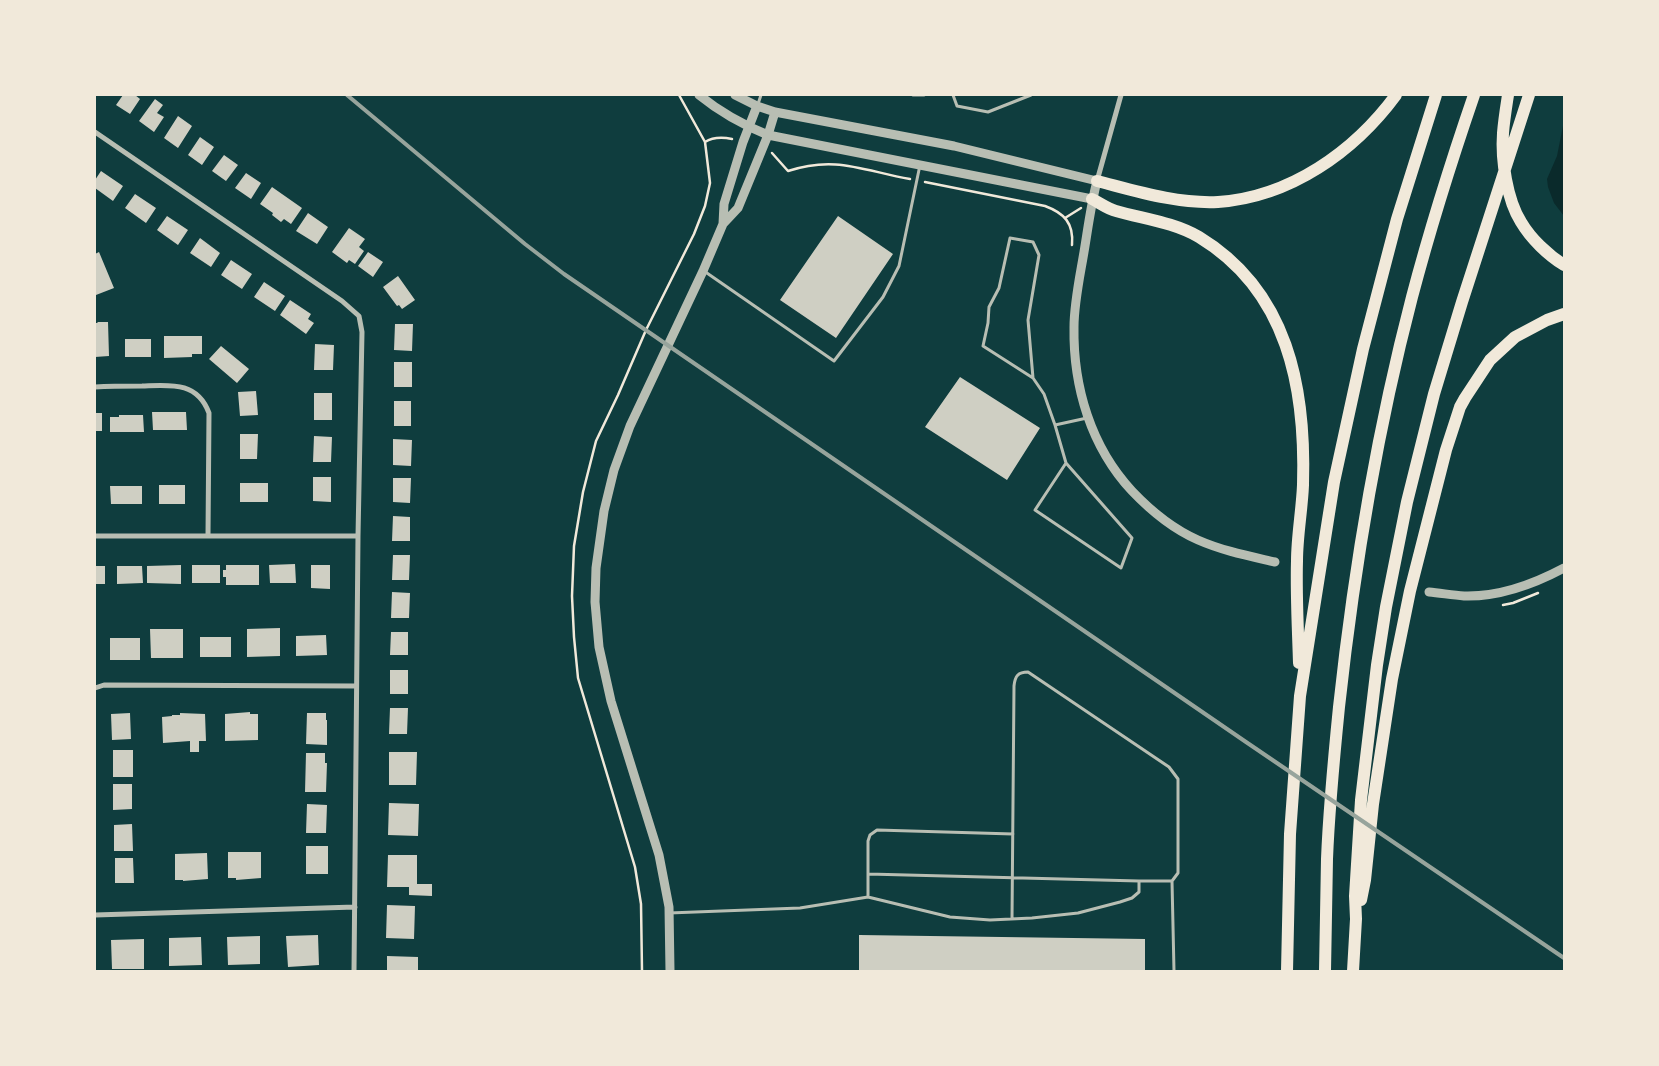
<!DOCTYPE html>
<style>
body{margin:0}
#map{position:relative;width:1659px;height:1066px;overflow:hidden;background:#0f3d3e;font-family:"Work Sans",sans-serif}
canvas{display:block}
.frame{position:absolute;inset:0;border:96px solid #f1e9da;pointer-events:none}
</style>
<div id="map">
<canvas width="1659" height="1066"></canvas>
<div class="frame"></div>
</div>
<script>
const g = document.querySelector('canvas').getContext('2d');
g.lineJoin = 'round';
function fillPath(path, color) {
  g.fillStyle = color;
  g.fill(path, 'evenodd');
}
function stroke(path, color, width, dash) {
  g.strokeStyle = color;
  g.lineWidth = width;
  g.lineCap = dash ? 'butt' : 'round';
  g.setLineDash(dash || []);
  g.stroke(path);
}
const water = new Path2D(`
 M1564 121V216L1554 203 1548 187 1547 179 1557 156Z`);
const building = new Path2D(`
 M123 95H135L140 99 130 114 116 105Z
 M155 99 163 105 157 113 164 117 154 132 139 121Z
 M178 116 192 126 178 148 164 138Z
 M200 137 214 147 202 165 188 155Z
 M224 155 238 165 226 181 212 171Z
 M101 171 123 186 113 201 95 188V180Z
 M246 173 261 183 251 199 235 188Z
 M272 187 302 208 291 224 284 219 281 222 272 215 273 213 260 204Z
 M135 194 156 208 146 223 125 208Z
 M308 213 328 227 317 244 296 231Z
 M167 216 188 230 178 245 157 230Z
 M838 216 893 254 836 338 780 300Z
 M349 228 365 239 359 247 364 251 355 264 349 260 347 263 332 252Z
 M200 238 220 253 211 267 190 253Z
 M99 252 114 288 96 295 95 254Z
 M368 252 383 262 373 277 358 266Z
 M231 260 252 274 242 289 221 275Z
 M398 276 415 300 402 309 399 305 397 306 383 287Z
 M264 282 285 296 275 311 254 297Z
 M290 300 311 314 308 319 314 323 306 334 280 315Z
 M97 322H108L109 356 95 357V323H98Z
 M395 324H413L412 351 394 350Z
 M164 336H202V354H192V357L164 358Z
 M125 339H151V357H125Z
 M315 344 334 345 333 370H314Z
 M221 346 249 369 237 383 209 359Z
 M394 362H412V387H394Z
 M960 377 1040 428 1007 480 925 427Z
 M256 391 258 415 240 416 238 392Z
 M314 393H332V420H314Z
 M394 401H411V426H394Z
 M152 412H186L187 430H153Z
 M95 413H102V431H95Z
 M119 415H143L144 432H110V417H119Z
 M240 434H258L257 459H240Z
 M314 436 332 437 331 462H313Z
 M393 439 412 440 411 466 393 465Z
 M313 477H331V502L313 501Z
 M393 478H411L410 503 393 502Z
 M240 483H268V502H240Z
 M159 485H185V504H159Z
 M110 486H142V504H111Z
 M393 516 410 517V541H392Z
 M393 555H410L409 580H392Z
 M295 564 296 583H270L269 565Z
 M181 565V584L147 583V566Z
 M192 565H220V583H192Z
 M226 565H259V585H226V577H223V570H226Z
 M311 565H330V589L311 588Z
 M95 566H105V584H95Z
 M117 566H142L143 583 117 584Z
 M392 592 410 593 409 618H391Z
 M280 628V656L247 657V629Z
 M150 629H183V658H151Z
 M391 632H408V655H390Z
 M326 635 327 655 296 656V636Z
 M200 637H231V657H200Z
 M110 638H140V660H110Z
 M390 670H408V694H390Z
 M390 708H408L407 734H389Z
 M250 712V714H258V740L225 741V714Z
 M130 713 131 739 112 740 111 714Z
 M180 713 205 714 206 741H199V752H190V741L163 743 162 717 172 716V715H180Z
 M307 713H326V720H327V745L306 744Z
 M113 750H133V777H113Z
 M389 752H417L416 785H389Z
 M306 753H325V763H327L326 792H305Z
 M113 784H132V809L113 810Z
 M389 803 419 804 418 836 388 835Z
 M307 804 327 805 326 833H306Z
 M132 824 133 851H114V825Z
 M306 846H328V874H306Z
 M228 852H261V878L236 880V878H228Z
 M207 853 208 879 183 881V880H175V854Z
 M388 855H417V884H432V896L409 895V887H387Z
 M115 858H133L134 883H115Z
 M387 905 415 906 414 939 386 938Z
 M318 935 319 965 288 967 286 936Z
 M859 935 1145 939V971H859Z
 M260 936V964L228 965 227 937Z
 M201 937 202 965 169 966V938Z
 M144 939V969H112L111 940Z
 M387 956 418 957V971H387Z`);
const path = new Path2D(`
 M705 142C713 137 722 137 732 139
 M772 153 788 171C836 155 864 171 910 179
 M925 182 1045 206C1064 213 1074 223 1072 245
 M1065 218 1081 208
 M1503 605 1513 603 1538 593
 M642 971 641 904 635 867 578 678 574 637 572 596 574 546 583 492 596 441 618 395 646 330 694 234 705 206 710 183 705 142 679 95`);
const service = new Path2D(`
 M913 95H924
 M953 95 957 106 988 112 1031 95
 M758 104 761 95
 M704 271 834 361 883 297 899 266 920 165
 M1033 378 1028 320 1039 255 1033 242 1010 238 999 288 989 307 988 323 983 346 1033 378 1044 394 1055 425 1087 418
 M1055 425 1066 463 1035 510 1121 568 1132 538 1066 463
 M868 874V841L870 835 877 830 1013 834
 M1139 881H1172
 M669 913 800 908 868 897 950 917 990 920 1032 918 1078 913 1120 902 1132 898 1139 892V881L868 874V897
 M1012 919 1014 686C1015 676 1018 672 1028 672L1169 767 1178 779V873L1172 881 1174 971`);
const minor = new Path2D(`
 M95 132 342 301 359 316 362 332 358 536 354 971
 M1097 181 1121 95
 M95 387C111 386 127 386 142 386 170 385 197 381 209 413L208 535
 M95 536H358
 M95 688 104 685 356 686
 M95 915 355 907`);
const tertiary = new Path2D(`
 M699 95C720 112 743 125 768 135L1092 199
 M735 95 757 106 775 112 954 146 1097 181C1091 204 1088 228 1084 252 1080 276 1074 303 1074 327 1073 387 1091 447 1132 491 1151 511 1173 529 1198 540 1223 551 1249 556 1275 562
 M723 224 724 204 743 142 757 106
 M1429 592C1440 593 1452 595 1464 596 1498 597 1534 584 1564 568
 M670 971 669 907 659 855 611 701 599 647 595 602 596 568 604 511 614 470 630 426 703 271 723 224 738 208 768 135 775 112`);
const motorway = new Path2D(`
 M1508 95C1506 108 1504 120 1503 133 1501 160 1507 200 1521 222 1531 239 1548 255 1564 265
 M1097 181C1136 191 1177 204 1218 202 1290 197 1354 152 1396 95
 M1092 199C1100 203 1108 209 1116 211 1144 219 1173 222 1199 237 1288 291 1306 388 1303 485 1302 510 1297 536 1297 561 1296 595 1298 629 1299 663
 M1361 900 1365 880 1373 804 1392 679 1410 591 1446 450 1460 407 1465 398 1490 360 1515 337 1547 320 1564 314
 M1287 971 1290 834 1300 696 1334 482 1363 349 1397 219 1436 95
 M1325 971C1326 934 1326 896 1327 859 1329 808 1334 757 1339 707 1354 569 1377 431 1412 297 1430 229 1451 162 1474 95
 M1353 971 1356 919 1355 896 1361 800 1377 665 1386 607 1407 502 1434 394 1462 302 1529 95`);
const rail = new Path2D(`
 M347 95 525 244 564 274 1246 742 1564 958`);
fillPath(water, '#0a2a2b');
fillPath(building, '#cfcfc3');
stroke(path, '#f1e9da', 2.5);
stroke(service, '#b8beb3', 3);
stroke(minor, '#b8beb3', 5);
stroke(tertiary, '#b8beb3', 9);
stroke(motorway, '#f1e9da', 12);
stroke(rail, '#97a49c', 4);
</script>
